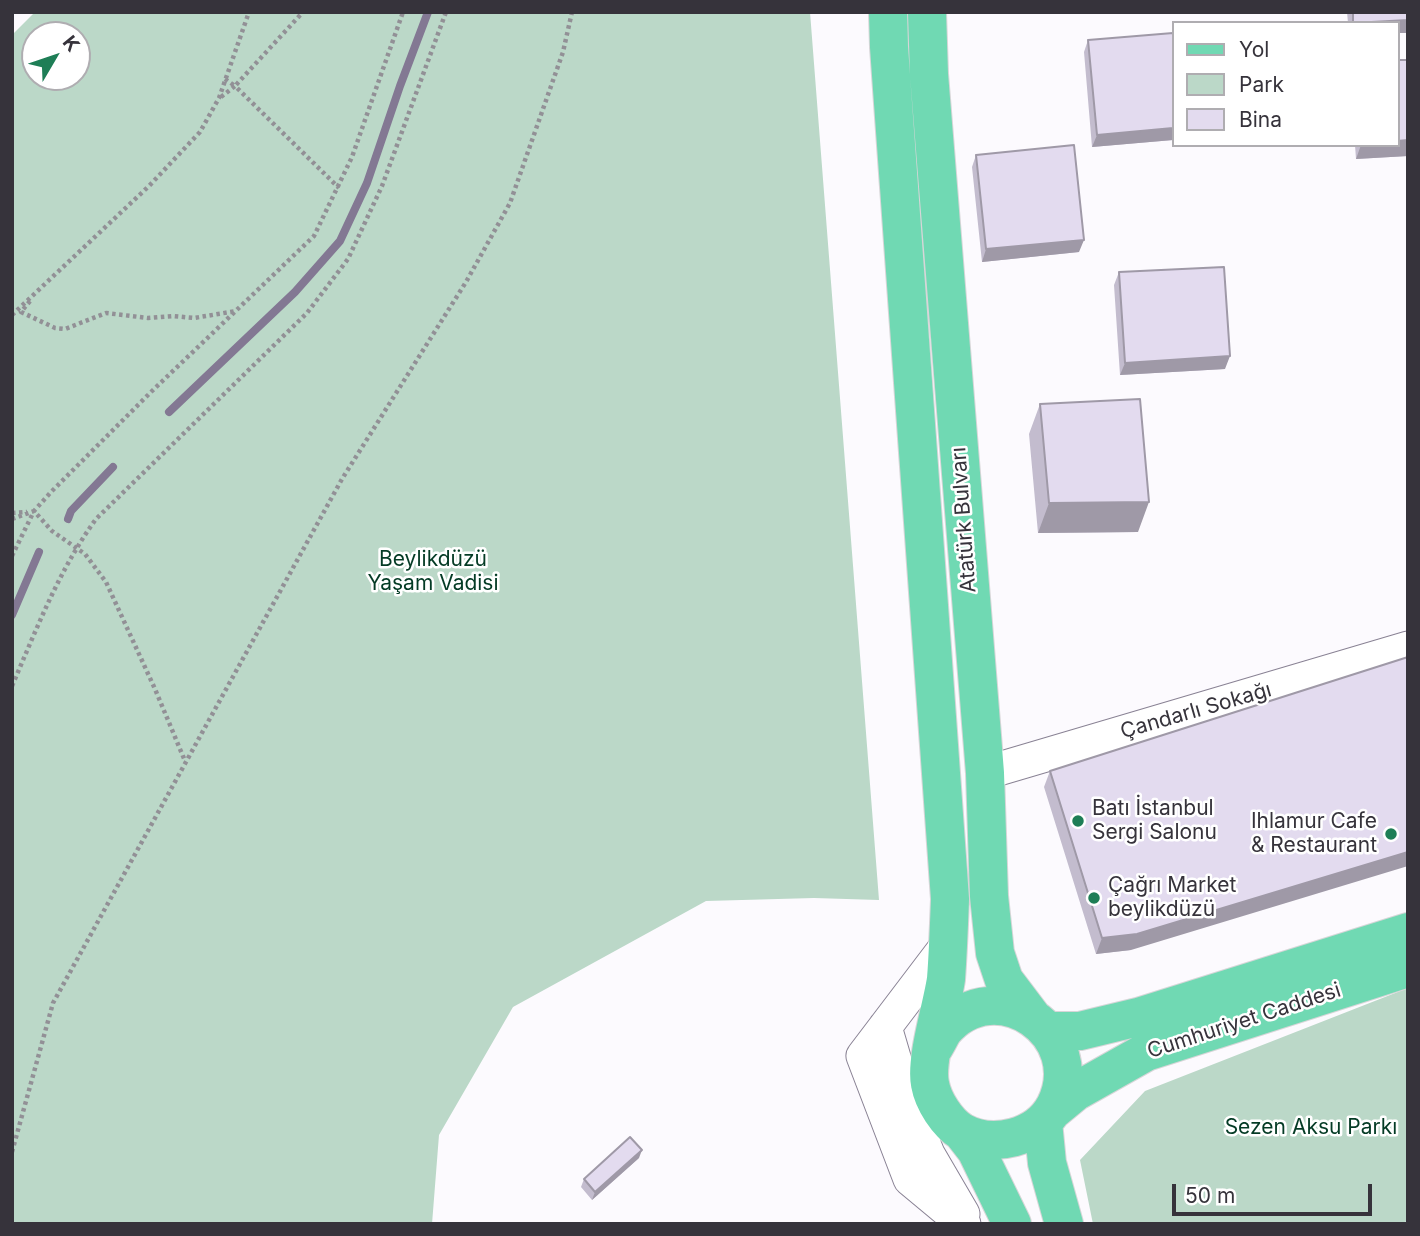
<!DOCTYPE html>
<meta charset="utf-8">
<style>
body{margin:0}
#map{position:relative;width:1420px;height:1236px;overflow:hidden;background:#fcfafe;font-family:Inter,sans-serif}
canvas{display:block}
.frame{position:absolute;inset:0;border:14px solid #36333b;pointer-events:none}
.legend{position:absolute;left:1172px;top:21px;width:228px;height:126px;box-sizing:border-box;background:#fff;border:2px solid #afadb1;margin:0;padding:9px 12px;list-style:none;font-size:21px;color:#36333b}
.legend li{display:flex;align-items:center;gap:14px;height:35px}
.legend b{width:35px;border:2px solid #afadb1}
.north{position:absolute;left:21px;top:21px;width:70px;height:70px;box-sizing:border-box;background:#fff;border:2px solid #afadb1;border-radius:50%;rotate:51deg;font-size:19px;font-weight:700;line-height:28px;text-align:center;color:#36333b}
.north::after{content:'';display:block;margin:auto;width:24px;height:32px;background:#1e7e56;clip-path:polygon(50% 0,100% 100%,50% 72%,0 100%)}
.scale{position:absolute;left:1172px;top:1184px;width:200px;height:32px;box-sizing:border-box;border:4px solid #36333b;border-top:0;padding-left:9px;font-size:21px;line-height:24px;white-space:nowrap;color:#36333b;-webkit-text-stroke:5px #fff;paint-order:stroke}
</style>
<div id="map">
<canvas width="1420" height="1236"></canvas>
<div class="frame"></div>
<ul class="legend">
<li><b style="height:9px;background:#70d9b3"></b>Yol</li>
<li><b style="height:19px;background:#bbd8c8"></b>Park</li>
<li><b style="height:19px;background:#e3dbef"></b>Bina</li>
</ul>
<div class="north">K</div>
<div class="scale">50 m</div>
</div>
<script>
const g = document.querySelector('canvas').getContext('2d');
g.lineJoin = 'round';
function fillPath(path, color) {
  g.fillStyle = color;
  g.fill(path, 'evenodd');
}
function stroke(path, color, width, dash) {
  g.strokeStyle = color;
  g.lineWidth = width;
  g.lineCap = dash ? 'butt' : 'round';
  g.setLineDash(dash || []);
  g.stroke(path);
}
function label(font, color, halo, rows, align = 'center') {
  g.font = font + ' Inter,sans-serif';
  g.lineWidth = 5;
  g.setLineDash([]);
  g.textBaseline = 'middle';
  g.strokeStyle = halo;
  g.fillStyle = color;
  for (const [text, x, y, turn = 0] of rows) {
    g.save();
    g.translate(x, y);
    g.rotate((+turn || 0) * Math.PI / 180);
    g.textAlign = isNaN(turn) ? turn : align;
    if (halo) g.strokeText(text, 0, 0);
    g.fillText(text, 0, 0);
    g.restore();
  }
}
const green = new Path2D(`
 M35 12H810L879 900 814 898 706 901 513 1007 439 1135 432 1224H12V35ZM35 35H77V77H35Z
 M1408 988V1221L1399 1224H1093L1080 1160 1145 1091Z`);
const stream = new Path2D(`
 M169 412 295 292 340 241 367 183 400 86 428 12
 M68 519 71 511 113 467
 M12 615 39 552`);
const path = new Path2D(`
 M225 79 235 86 303 12
 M221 97 235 86 339 188
 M30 301 21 312 55 328 65 329 106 313 148 318 173 316 194 318 236 311
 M12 315 149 186 200 132 219 98 249 12
 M12 513 27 512
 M12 519 34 511 52 531 85 554 106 582 155 689 185 761
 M12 556 34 511 51 492 151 392 314 236 352 157 403 12
 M12 686C37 628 59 570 96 519L307 313 348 259 382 186 446 12
 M12 1152 53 1003 342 479 466 282 510 203 563 52 572 12`);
const minor = new Path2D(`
 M985 773 1408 648
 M948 944 863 1056 910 1179 964 1224
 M885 1027 907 1102 928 1154 963 1214`);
const major = new Path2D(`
 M888 12 889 47 950 899C949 925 948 952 946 979 942 1007 925 1060 930 1084 933 1101 947 1123 962 1132 993 1149 1038 1138 1055 1106 1091 1034 996 969 944 1030 940 1036 937 1043 933 1049
 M927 12 929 74 985 773 989 896 995 953 1004 980 1032 1017
 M1048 1031H1080L1138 1017 1408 932
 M1052 1111 1075 1092 1146 1052 1408 968
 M1043 1122 1047 1163 1064 1224
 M962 1132 976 1150 1012 1224`);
const wall = new Path2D(`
 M1347 12H1408L1397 23H1348Z
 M1173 33V140L1092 147 1084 52 1088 40Z
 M1408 60V156L1356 159 1355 145H1397Z
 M976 155 1079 252 982 262 972 167Z
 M1119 272 1225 369 1120 375 1114 285Z
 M1040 404 1138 532 1038 533 1029 434Z
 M1050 771 1131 950 1096 954 1044 787Z
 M639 1158 592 1200 581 1187 584 1179Z`);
const shadedWall = new Path2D(`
 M1408 20V33H1397V23H1370Z
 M1173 128V140L1092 147 1097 135Z
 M1408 140V156L1356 159 1361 145H1397V141Z
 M1084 240 1079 252 982 262 986 249Z
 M1230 356 1225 369 1120 375 1125 363Z
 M1149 502 1138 532 1038 533 1049 503Z
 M1408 852V866L1131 950 1096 954 1102 938Z
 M642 1150 639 1158 592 1200 595 1192Z`);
const building = new Path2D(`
 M1353 12H1408V20L1353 23Z
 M1173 33V128L1097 135 1088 40Z
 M1397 60H1408V140L1397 141Z
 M1074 145 1084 240 986 249 976 155Z
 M1224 267 1230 356 1125 363 1119 272Z
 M1140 399 1149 502 1049 503 1040 404Z
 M1408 657V852L1137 934 1102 938 1050 771Z
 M630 1137 642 1150 595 1192 584 1179Z`);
const markers = [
 [1078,821,7,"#1e7e56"],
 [1391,834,7,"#1e7e56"],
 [1094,898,7,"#1e7e56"]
];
const streetNames = [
 ["Atatürk Bulvarı",964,520,-94],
 ["Çandarlı Sokağı",1196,711,-16],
 ["Cumhuriyet Caddesi",1244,1021,-18]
];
const parkNames = [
 ["Beylikdüzü",433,560],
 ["Yaşam Vadisi",433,584],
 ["Sezen Aksu Parkı",1311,1128]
];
const poiNames = [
 ["Batı İstanbul",1092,809],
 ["Sergi Salonu",1092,833],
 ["Ihlamur Cafe",1377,822,"right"],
 ["& Restaurant",1377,846,"right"],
 ["Çağrı Market",1108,886],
 ["beylikdüzü",1108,910]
];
fillPath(green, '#bbd8c8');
stroke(stream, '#837893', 8);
stroke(minor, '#898294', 35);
stroke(major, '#d7d6d8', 40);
stroke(path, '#929096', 4.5, [3.5, 3.5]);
stroke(minor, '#fff', 33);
stroke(major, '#70d9b3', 38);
fillPath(wall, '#c3bcce');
fillPath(shadedWall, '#9f99a7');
fillPath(building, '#e3dbef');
stroke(building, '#9f99a7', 2);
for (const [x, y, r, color] of markers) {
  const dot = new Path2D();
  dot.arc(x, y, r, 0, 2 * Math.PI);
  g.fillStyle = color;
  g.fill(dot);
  stroke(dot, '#fff', 2.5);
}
label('21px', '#36333b', '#fff', streetNames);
label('21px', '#043b25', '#fff', parkNames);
label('21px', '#36333b', '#fff', poiNames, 'left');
</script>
